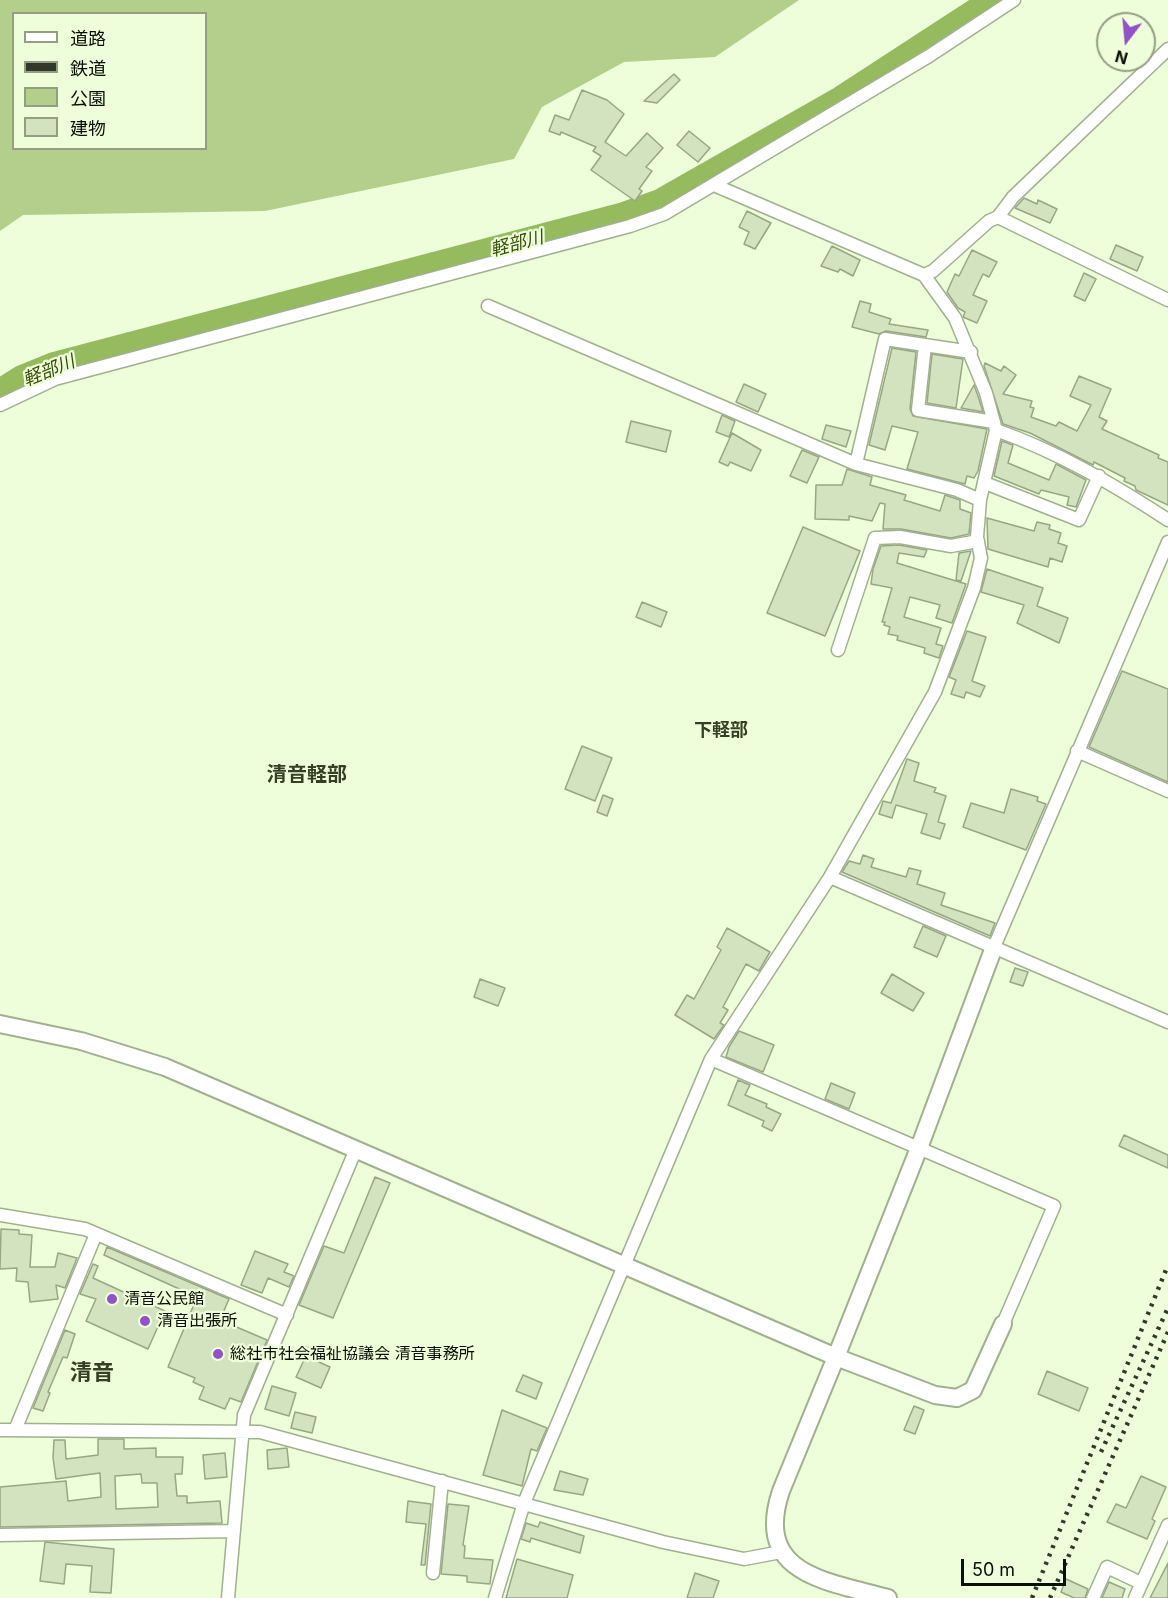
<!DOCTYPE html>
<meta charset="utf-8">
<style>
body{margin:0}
#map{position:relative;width:1168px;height:1598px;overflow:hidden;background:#eefeda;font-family:Inter,"Noto Sans JP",sans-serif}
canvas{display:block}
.legend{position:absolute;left:12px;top:12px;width:195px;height:138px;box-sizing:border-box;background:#eefeda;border:2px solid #939e84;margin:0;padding:8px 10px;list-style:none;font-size:18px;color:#0a0f04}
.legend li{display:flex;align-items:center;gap:12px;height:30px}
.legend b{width:30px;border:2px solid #939e84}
.north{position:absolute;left:1096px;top:12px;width:60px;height:60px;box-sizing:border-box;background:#eefeda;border:2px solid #939e84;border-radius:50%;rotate:196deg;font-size:16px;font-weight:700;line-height:24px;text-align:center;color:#0a0f04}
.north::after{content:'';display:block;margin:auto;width:21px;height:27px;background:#9151c7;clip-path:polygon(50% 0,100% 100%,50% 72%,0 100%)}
.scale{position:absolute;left:961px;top:1559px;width:105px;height:27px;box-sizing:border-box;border:3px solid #0a0f04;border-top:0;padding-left:8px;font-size:18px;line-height:21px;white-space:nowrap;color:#0a0f04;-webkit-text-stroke:4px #eefeda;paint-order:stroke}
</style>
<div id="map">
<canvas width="1168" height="1598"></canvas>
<ul class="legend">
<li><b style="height:8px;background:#fff"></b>道路</li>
<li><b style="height:8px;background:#32392a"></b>鉄道</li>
<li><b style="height:16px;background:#b3cf8b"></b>公園</li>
<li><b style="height:16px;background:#d3e3c0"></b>建物</li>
</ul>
<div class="north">N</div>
<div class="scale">50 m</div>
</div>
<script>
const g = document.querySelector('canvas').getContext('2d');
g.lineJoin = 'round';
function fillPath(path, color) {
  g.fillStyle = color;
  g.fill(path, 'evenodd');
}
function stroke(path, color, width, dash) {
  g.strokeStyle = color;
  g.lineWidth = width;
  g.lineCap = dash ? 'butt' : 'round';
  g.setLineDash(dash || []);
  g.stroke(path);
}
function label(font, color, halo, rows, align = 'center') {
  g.font = font + ' Inter,"Noto Sans JP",sans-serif';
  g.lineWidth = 4.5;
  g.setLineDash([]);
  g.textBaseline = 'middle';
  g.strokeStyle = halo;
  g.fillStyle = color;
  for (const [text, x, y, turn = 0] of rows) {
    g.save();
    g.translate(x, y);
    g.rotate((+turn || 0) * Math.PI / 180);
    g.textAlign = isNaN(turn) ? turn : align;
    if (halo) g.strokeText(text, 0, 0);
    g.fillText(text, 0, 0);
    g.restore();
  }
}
const green = new Path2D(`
 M0 0H799L715 57 624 62 542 107 514 159 265 211 23 215 0 231ZM14 14H206V148H14Z`);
const river = new Path2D(`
 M0 392 22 378 54 365 624 215 660 202 841 99 993 0`);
const building = new Path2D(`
 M674 74 680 80 657 103 644 101Z
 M582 90 607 100 624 114 605 142 626 156 647 133 663 148 646 167 652 171 639 189 642 191 635 201 591 170 601 156 593 151 596 147 561 132 560 135 549 131 555 115 569 120Z
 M689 131 710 148 698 162 677 145Z
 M1024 198 1037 204 1038 200 1057 209 1050 223 1015 208Z
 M747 211 771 223 755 249 744 244 749 232 739 227Z
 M1116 245 1143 257 1137 271 1110 259Z
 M832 246 860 260 853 276 840 269 838 272 821 266Z
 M972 250 997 262 989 277 983 274 973 295 987 301 977 323 963 317 965 312 958 308 947 292 955 274 959 276Z
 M1084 273 1096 279 1085 301 1074 296Z
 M860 301 871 304 869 312 891 319 889 324 928 330 926 337 886 331 879 334 852 327Z
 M892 348 916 352 910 409 913 416 987 429 978 471 974 478 967 476 965 484 907 469 918 432 892 426 885 450 869 445Z
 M932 354 963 359 956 408 927 403Z
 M985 363 1001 371 1004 366 1016 375 1003 394 1032 401 1030 407 1034 408 1031 417 1056 426 1059 422 1077 431 1091 405 1070 396 1079 376 1111 389 1099 417 1107 421 1102 429 1159 455 1158 458 1168 462V505L1136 490 1135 486 1124 481 1125 478 1094 462 1093 465 1030 433 1003 424 984 366Z
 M744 384 766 394 758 412 736 402Z
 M974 385 978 396 983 412 961 408Z
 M722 415 735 421 729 437 716 432Z
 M631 421 671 431 666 452 626 442Z
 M826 425 851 431 846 447 822 439Z
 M732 433 761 450 751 471 730 462 728 466 719 462Z
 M1002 441 1013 445 1008 463 1049 480 1056 464 1086 480 1076 507 1067 505 1069 497 1041 490 1039 494 994 476Z
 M802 450 819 457 807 483 790 476Z
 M847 469 872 477 870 485 906 495 904 500 940 511 945 495 960 500V509L971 513 969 534 951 538 901 529H883L885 504 880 503 872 521 849 516V520L815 519 816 485H842Z
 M987 518 1034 531 1037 522 1050 525 1049 529 1061 533 1058 543 1067 546 1062 562 1050 558 1048 567 988 549Z
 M803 527 860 551 825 636 767 613Z
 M899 545 927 550 924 557 899 553 897 563 966 584 952 623 936 618 940 605 910 597 904 617 941 628 936 644 943 646 939 658 924 653 925 648 897 640 898 636 888 634 890 627 884 625 885 622H882L892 588 871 584 873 569 881 546Z
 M971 551 961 581 956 580 959 553Z
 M987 569 1043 588 1037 606 1068 618 1059 643 1017 623 1024 605 981 592Z
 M642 602 667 612 661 627 636 617Z
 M967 631 986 637 972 681 985 686 980 697 966 692 964 698 951 694 956 680 949 677Z
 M1122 671 1168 689V782L1089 747Z
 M582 746 612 758 595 801 565 789Z
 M907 759 919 763 914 781 936 788 934 792 946 796 938 822 945 824 940 839 921 833 927 814 896 805 892 818 879 814 883 801 891 803Z
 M1011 789 1038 797 1037 801 1046 804 1026 850 963 827 971 803 1004 813Z
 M603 795 613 799 607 816 597 812Z
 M863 855 874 859 871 867 906 877 909 868 921 871 917 884 945 893 941 905 995 923 990 936 842 872 849 861 860 864Z
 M923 926 946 936 937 957 914 947Z
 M727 928 770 952 759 971 746 964 723 1007 728 1010 720 1023 724 1025 714 1039 675 1015 687 995 694 999 721 950 717 947Z
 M1015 968 1028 972 1023 986 1010 982Z
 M892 974 924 993 913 1011 881 993Z
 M480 979 505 988 498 1006 474 997Z
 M739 1031 774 1045 763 1072 726 1057 729 1047Z
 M738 1080 750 1085 745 1095 767 1104 766 1107 781 1114 772 1131 762 1126 764 1121 728 1105Z
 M831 1083 855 1093 849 1109 825 1099Z
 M1124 1135 1168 1155V1168L1119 1146Z
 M375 1177 390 1183 333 1318 299 1305 324 1246 344 1253Z
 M1 1229 19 1230V1234L32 1235 30 1267H55L58 1253 77 1258 65 1288 56 1285 58 1299 30 1302 28 1282 16 1281 17 1268 0 1269Z
 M107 1247 229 1299 220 1320 267 1340 241 1402 230 1398 225 1409 199 1399 204 1387 193 1382 195 1378 168 1367 197 1297 104 1255Z
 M255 1251 288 1264 284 1272 294 1276 289 1287 268 1278 262 1293 241 1285Z
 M93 1264 98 1266 93 1278 165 1311 148 1349 86 1321 96 1299 80 1294Z
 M65 1330 75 1334 67 1358 63 1357 48 1392 50 1393 43 1411 33 1408Z
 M301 1345 313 1350 310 1358 330 1367 321 1388 296 1377 304 1360 296 1357Z
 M1047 1371 1088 1388 1079 1411 1038 1394Z
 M523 1375 542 1383 536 1399 516 1391Z
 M272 1386 296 1393 289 1416 265 1409Z
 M914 1406 924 1410 915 1434 904 1430Z
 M502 1410 547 1428 537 1451 531 1449 522 1486 483 1475Z
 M295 1412 316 1417 312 1433 291 1428Z
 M98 1439H124V1449L156 1448V1457H183L182 1474H175L177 1496H187V1503L220 1501 222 1523 0 1527V1487L66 1481 68 1501 101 1497 100 1473 56 1479 53 1458 54 1440H65L66 1459 98 1455ZM141 1474 142 1483H157L158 1507 116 1509 115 1476Z
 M287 1448 289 1467 268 1469 267 1450Z
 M225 1453 227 1477 205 1479 203 1455Z
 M560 1471 588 1479 583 1495 554 1490Z
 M1141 1476 1166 1487 1152 1519 1155 1521 1147 1539 1107 1522 1116 1504 1126 1508Z
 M408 1501 431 1504 425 1565H421L426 1524 406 1522Z
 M448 1504 469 1506 463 1545 465 1546 464 1558 493 1560 490 1584 467 1582V1576L441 1574Z
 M540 1522 584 1536 580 1553 531 1538 530 1542 521 1539 526 1523 538 1527Z
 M45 1542 114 1549 111 1593 90 1592 92 1566 66 1564 64 1584 40 1581Z
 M517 1559 573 1575 567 1598H506Z
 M1168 1563V1598H1150Z
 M695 1573 719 1581 713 1598H687Z
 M1066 1579 1088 1589 1085 1598H1074L1061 1592Z
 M1109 1582 1125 1589 1122 1598H1102Z`);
const street = new Path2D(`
 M998 217 1168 300
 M924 275 933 271 989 221 998 217 1013 197 1168 49
 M488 306 856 464 957 490 980 500
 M925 345 918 410 994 422
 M0 405 55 379 630 226 664 214 929 56 1014 0
 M996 430C1058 452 1113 484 1168 520
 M856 464 885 339 971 352
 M985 483 1079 520 1099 476
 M838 650 875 538 900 537 951 546 978 541
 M1077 751 1168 791
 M830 877 1168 1022
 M994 947 1168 542
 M711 1059 1054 1206 1003 1324
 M0 1215 85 1229 287 1315
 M0 1430 260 1432 663 1542 744 1559 781 1552
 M15 1430 96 1234
 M0 1535 234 1531
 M433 1573 442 1481
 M228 1598 244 1415 356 1149
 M495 1598 524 1503 711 1059 830 877 935 692 974 588 981 558 977 537 980 500 996 430 986 393 955 318 924 275 714 185
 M1093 1598 1107 1567 1141 1583
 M1135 1598 1168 1525`);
const secondary = new Path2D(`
 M994 947 919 1148 836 1357 935 1395 957 1398 973 1390 1003 1324
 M0 1024 81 1041 165 1067 836 1357 781 1491C753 1575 827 1581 888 1598`);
const rail = new Path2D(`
 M1101 1452 1168 1308
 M1032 1598 1168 1265
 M1050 1598 1168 1332`);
const markers = [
 [112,1299,6,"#9151c7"],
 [145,1321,6,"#9151c7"],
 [218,1354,6,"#9151c7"]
];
const poiNames = [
 ["清音公民館",124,1299],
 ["清音出張所",157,1321],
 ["総社市社会福祉協議会 清音事務所",230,1354]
];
const waterNames = [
 ["軽部川",517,244,-15],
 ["軽部川",49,371,-22]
];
const neighbourhoodNames = [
 ["下軽部",721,731]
];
const quarterNames = [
 ["清音軽部",307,775]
];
const districtNames = [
 ["清音",92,1373]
];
fillPath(green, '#b3cf8b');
stroke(river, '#96ba5e', 26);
fillPath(building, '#d3e3c0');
stroke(building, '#97a685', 1.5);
stroke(street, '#a1b08f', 15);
stroke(secondary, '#a1b08f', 20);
stroke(street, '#fff', 12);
stroke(secondary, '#fff', 16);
stroke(rail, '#32392a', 4.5, [3, 6]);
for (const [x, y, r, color] of markers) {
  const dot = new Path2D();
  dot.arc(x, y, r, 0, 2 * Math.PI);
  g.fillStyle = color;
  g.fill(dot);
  stroke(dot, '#eefeda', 2);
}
label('16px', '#0a0f04', '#eefeda', poiNames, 'left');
label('italic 18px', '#374d08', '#eefeda', waterNames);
label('bold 18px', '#344023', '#eefeda', neighbourhoodNames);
label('bold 20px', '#344023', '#eefeda', quarterNames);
label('bold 22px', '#344023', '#eefeda', districtNames);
</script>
